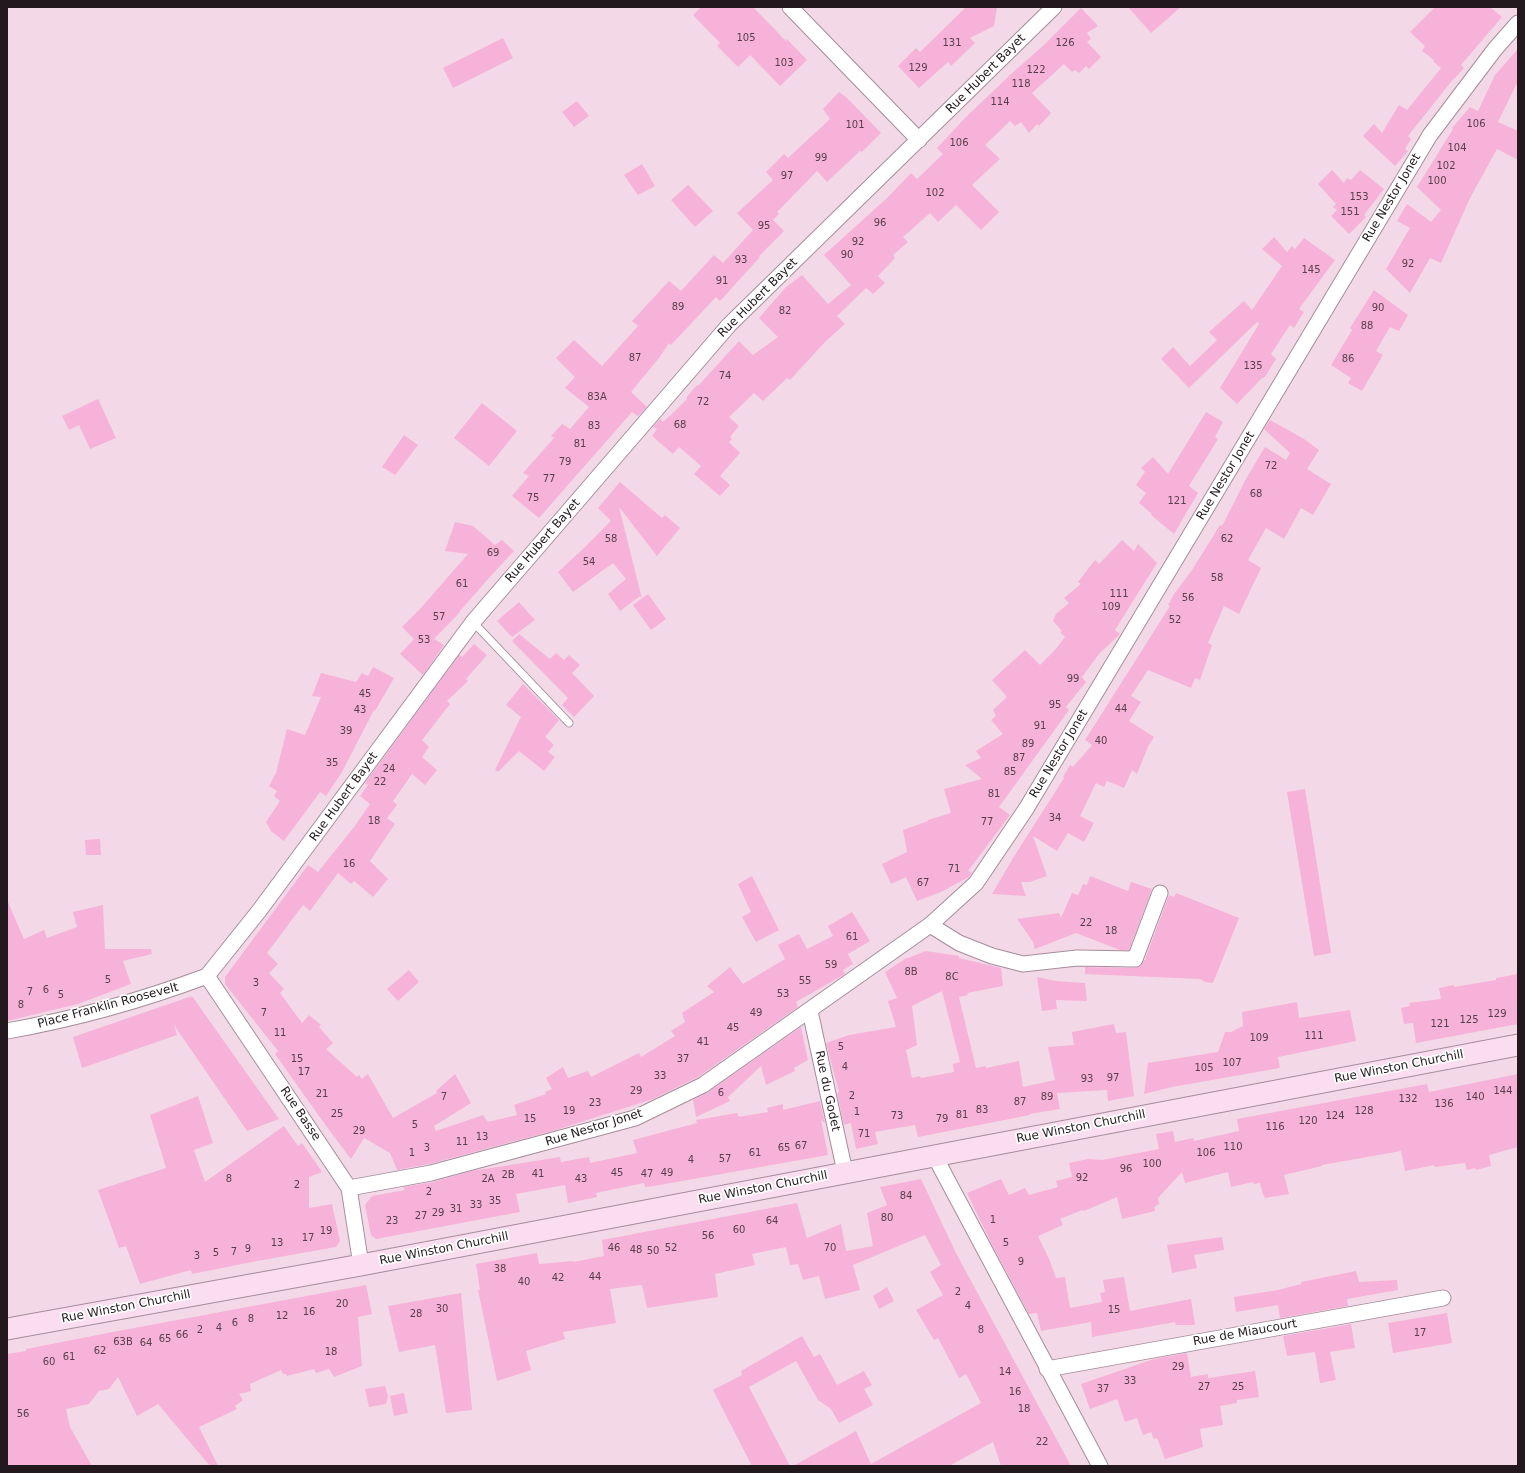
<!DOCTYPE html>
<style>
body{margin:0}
#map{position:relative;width:1525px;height:1473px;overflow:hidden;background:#f3d9e7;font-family:"DejaVu Sans",sans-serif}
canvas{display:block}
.frame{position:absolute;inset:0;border:8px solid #22181d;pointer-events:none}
</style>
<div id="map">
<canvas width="1525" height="1473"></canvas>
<div class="frame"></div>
</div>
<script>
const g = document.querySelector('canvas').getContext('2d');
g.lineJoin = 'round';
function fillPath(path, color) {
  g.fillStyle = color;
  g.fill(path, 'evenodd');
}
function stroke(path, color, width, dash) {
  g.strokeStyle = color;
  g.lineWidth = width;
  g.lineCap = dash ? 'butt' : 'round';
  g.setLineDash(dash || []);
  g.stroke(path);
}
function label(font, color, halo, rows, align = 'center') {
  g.font = font + ' "DejaVu Sans",sans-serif';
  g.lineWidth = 3.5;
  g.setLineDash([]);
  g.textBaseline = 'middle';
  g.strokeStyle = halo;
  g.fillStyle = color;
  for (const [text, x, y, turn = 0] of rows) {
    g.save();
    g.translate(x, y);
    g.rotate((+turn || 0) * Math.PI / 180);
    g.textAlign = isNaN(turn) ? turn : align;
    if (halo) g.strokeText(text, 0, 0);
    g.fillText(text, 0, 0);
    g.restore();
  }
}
const building = new Path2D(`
 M701 7H753L786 41 787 39 807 60 780 86 750 55 738 67 717 46 720 43 693 15Z
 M966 7H997L994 26 970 38 975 43 951 66 948 62 919 88 898 66 916 48 920 52Z
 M1128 7H1181L1151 33Z
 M1435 7H1490L1502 17 1461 65 1464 68 1454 79V78L1408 136 1411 139 1405 149 1408 151 1395 166 1363 136 1374 124 1382 133 1399 105 1407 110 1441 68 1433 61 1434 60 1422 51 1425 46 1410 32Z
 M1081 8 1098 26 1087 33 1091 39 1087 42 1101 57 1089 69 1086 66 1079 73 1075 70 1072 72 1064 64 1032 93 1051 113 1039 126 1037 124 1029 133 1021 122 1015 126 1010 121 985 145 1000 159 972 185 999 212 981 230 956 205 938 222 930 213 903 237 908 242 893 255 895 258 878 276 885 283 873 294 866 288 837 316 845 324 826 341 790 380 787 378 763 401 754 393 729 417 739 426 730 437 732 439 729 442 740 453 720 476 730 485 720 496 694 474 701 466 679 447 673 454 652 436 657 429 653 427 660 419 663 422 674 412 687 399 686 398 697 385 698 386 739 341 753 355 778 337 759 318 786 287 802 275 828 304 851 285 824 255 887 198 911 173 917 179 943 154 937 148 965 118 1011 74 1045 44Z
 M503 38 513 58 453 88 443 68Z
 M1518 49V81L1498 122 1518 131V160L1497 149 1470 198 1441 263 1430 258 1410 293 1386 269 1410 228 1397 221 1407 204 1431 222 1441 210 1417 187 1453 129 1452 128 1470 107 1478 111 1495 75Z
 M839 92 847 98 881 133 862 152 860 151 827 182 817 171 777 212 779 214 773 220 784 231 759 256 760 257 720 301 716 297 671 345 669 343 659 358 631 392 647 407 638 416 632 412 539 518 512 496 529 476 523 473 554 438 551 436 562 424 570 429 589 407 565 388 575 377 556 358 574 340 602 366 638 326 632 321 669 281 681 291 714 255 723 263 753 230 737 213 773 180 766 172 784 154 788 158 830 119 823 109Z
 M577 101 589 116 574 127 562 112Z
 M642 164 655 186 638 195 624 175Z
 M1332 170 1344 183 1347 178 1351 180 1360 170 1384 189 1364 215 1366 217 1349 234 1331 216 1337 210 1333 207 1336 204 1318 184Z
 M688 185 713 211 695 227 671 200Z
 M1274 237 1287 252 1292 246 1295 249 1304 238 1335 260 1299 309 1304 312 1294 328 1290 325 1271 354 1276 359 1265 377 1261 379 1237 404 1220 388 1259 324 1257 322 1189 388 1161 359 1173 347 1190 366 1217 340 1209 332 1244 301 1252 310 1282 266 1262 249Z
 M1374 290 1408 315 1399 331 1390 327 1376 351 1383 355 1362 391 1348 383 1351 378 1331 365 1352 330 1350 328Z
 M98 399 116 438 90 449 79 425 69 430 62 416Z
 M482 403 517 431 489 466 454 438Z
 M1206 412 1223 422 1215 437 1218 439 1189 486 1198 493 1174 534 1151 515 1152 514 1139 503 1146 493 1136 485 1145 472 1141 468 1153 457 1168 474Z
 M1270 420 1304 439 1319 450 1307 469 1331 484 1313 515 1301 508 1284 539 1266 528 1248 560 1261 568 1239 614 1224 606 1208 643 1212 645 1200 680 1195 678 1191 688 1148 670 1131 696 1141 702 1129 721 1154 737 1148 747 1137 774 1132 770 1124 788 1107 781 1104 787 1096 783 1080 816 1094 823 1084 842 1068 833 1057 851 1033 836 1047 876 1030 882H1021L1026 896 992 894 1013 858 1064 778 1063 777 1070 765 1073 767 1092 745 1085 740 1170 606 1168 605 1174 594 1192 570 1220 525 1222 526 1247 477 1265 447 1286 460 1290 453 1264 429Z
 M404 435 418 445 395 475 382 467Z
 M620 482 662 518 665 515 680 528 657 556 619 507 642 599 640 596 620 611 608 594 626 579 613 563 573 592 558 572 584 548 611 521 598 508Z
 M455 522 473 526 495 545 502 540 514 551 488 579 460 611V612L434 639 444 645 423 675 400 654 414 639 402 627 420 609 468 554 445 551Z
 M1122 540 1134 551 1138 544 1157 563 1115 630 1120 634 1099 654 1082 677 1086 682 1066 707 1069 710 999 807 1010 815 968 871 972 872 969 877 941 892 917 901 906 877 891 884 882 864 907 852 903 830 928 821V820L951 813 944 789 982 779 965 765 981 758 976 751 1003 734 991 720 996 716 993 710 1007 697 992 680 1025 650 1040 665 1055 650 1065 637 1060 632 1062 631 1053 621 1056 614 1069 603 1064 598 1081 584 1078 582 1095 560 1099 564Z
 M648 594 666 619 651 630 633 605Z
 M519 602 535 620 512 637 497 621Z
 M519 634 550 659 556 653 564 660 569 655 580 665 572 673 594 696 574 717 562 705 568 698 512 641Z
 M474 644 487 655 466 679 468 681 447 701 450 704 422 740 429 747 422 757 437 770 425 785 412 774 393 801 397 805 387 818 395 824 370 861 388 879 373 897 354 881 351 884 338 873 310 911 303 905 267 953 278 964 269 973 284 989 280 993 302 1023 309 1015 321 1025 319 1027 333 1043 326 1049 357 1077 359 1075 362 1079 368 1074 393 1118 437 1093 436 1091 455 1074 471 1103 434 1126 436 1131 483 1115 488 1122 517 1115 514 1105 546 1094 545 1092 552 1089 546 1078 563 1067 568 1078 588 1071 591 1077 639 1053 641 1057 675 1036 671 1031 685 1022 682 1013 714 992 707 986 730 967 743 984 785 959 778 945 799 934 807 949 833 936 828 926 852 912 870 941 848 954 853 964 843 970 845 974 796 1002 798 1007 698 1077 653 1099 556 1130 429 1164 397 1170 390 1153 364 1138 351 1159 329 1130 275 1054 278 1051 225 984V977L308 865 318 872 354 827 370 804 360 796 368 785 365 783 459 655 462 657Z
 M373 667 394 678 375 711 374 710 342 772 326 796 320 792 284 841 271 831 266 822 280 801 274 796 277 791 269 786 276 773 287 729 305 735 321 697 312 696 321 673 356 682 362 673 368 676Z
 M523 684 559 720 545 737 554 745 548 752 555 757 544 771 519 751 498 772 495 770 521 717 506 705Z
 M1305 789 1331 953 1314 956 1287 792Z
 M100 839 101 855H86L85 840Z
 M752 876 779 930 756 942 742 917 751 912 738 884Z
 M1090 876 1128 891 1131 882 1152 889 1129 950H1120L1076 933 1035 949 1033 942 1017 919 1059 913 1061 918 1072 893 1078 895 1083 884 1087 885Z
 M1176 893 1239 918 1213 983 1205 982 1200 979 1085 974V967L1135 968 1140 966 1144 960H1147L1145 959 1169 895 1174 897Z
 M7 900 24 939 44 930 47 938 77 927 73 912 103 905 105 949H151L152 954 123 961 131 984 78 1004 7 1021Z
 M926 951 959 956V958L1001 968 1003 986 967 993 968 995 959 997 976 1068 986 1066V1068L1019 1061 1023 1087 1055 1080 1048 1047 1074 1045 1072 1032 1114 1024 1116 1033 1126 1032 1134 1096 1108 1101 1107 1090 1057 1093 1060 1109 1029 1114 1030 1115 918 1137 915 1125 875 1132 878 1144 856 1149 851 1123 844 1125 837 1093 839 1092 826 1043 849 1035 896 1027 888 1001 897 998 885 972 905 959ZM942 991 960 1062 953 1064 954 1072 921 1078 920 1076 912 1078 906 1050 917 1045 912 1006Z
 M409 970 419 982 398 1001 387 989Z
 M1518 974V1024L1416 1043 1413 1023 1404 1024 1401 1008 1410 1006 1409 1003 1441 999 1439 988 1454 985V987L1496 980V978Z
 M1037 977 1056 981 1085 983 1087 1001 1056 1000 1057 1009 1042 1011Z
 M192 996 279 1119 247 1131 174 1025 177 1035 82 1068 73 1037Z
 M1297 1002 1299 1018 1350 1010 1356 1041 1278 1057 1280 1068 1172 1087 1144 1094 1148 1063 1218 1052 1225 1032H1231L1243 1026 1242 1012Z
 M801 1027 808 1060 794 1068 795 1071 766 1085 761 1066 728 1097 730 1101 696 1117 693 1100 708 1092Z
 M1518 1074V1147L1489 1155 1491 1166 1476 1170 1475 1168 1467 1170 1465 1163 1435 1167 1434 1165 1405 1171 1401 1151 1322 1165V1166L1284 1175 1289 1194 1265 1198 1264 1195H1263L1260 1183 1254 1184 1253 1182 1231 1187 1228 1172 1185 1183 1182 1172 1158 1198 1159 1204 1154 1207 1155 1211 1122 1219 1117 1197 1084 1211 1082 1210 1060 1219 1063 1225 1038 1236 1050 1261 1056 1278 1065 1277 1070 1308 1102 1302 1100 1293 1105 1292 1103 1280 1124 1277 1130 1311 1191 1299 1195 1325H1176L1175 1322 1092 1337 1091 1322 1041 1331 1037 1313 1029 1314 991 1243 967 1193 1001 1179 1009 1195 1025 1188 1029 1195 1058 1187 1056 1181 1072 1177 1069 1163 1088 1159 1102 1160 1159 1149 1156 1134 1173 1131 1175 1142 1193 1138 1194 1141 1239 1131 1237 1119 1427 1084 1429 1092Z
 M198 1096 213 1143 194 1150 205 1182 284 1126 298 1146 302 1143 322 1172 309 1177V1208L332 1204 340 1241 336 1247 257 1261 192 1274 191 1270 140 1284 126 1246 119 1248 98 1190 166 1168 150 1115Z
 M820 1101 825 1123 821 1120 828 1155 654 1186 645 1187 644 1183 596 1193 597 1197 568 1203 565 1185 516 1194 520 1212 376 1239 371 1235 365 1205 372 1196 405 1190 403 1187 433 1182 472 1171 560 1157 561 1162 589 1157 590 1163 637 1153 633 1140 697 1123 696 1120 737 1113 739 1117 768 1112 767 1108 783 1104V1110Z
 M921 1179 956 1253 1071 1466H1001L993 1442 949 1466H793L856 1431 871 1464 981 1403 966 1374 959 1378 938 1338 934 1340 916 1310 943 1295 930 1272 941 1265 925 1235 853 1265 860 1290 825 1299 819 1276 803 1280 798 1264 790 1265 786 1247 752 1254 755 1265 715 1274 718 1297 647 1308 642 1285 610 1289 616 1323 563 1332 565 1339 526 1351 531 1370 497 1381 478 1290H480L476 1264 537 1253 539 1264 573 1261V1262L604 1256 602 1240 797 1203 807 1238 841 1224 846 1251 873 1246 867 1213 887 1205 880 1187Z
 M1222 1237 1224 1250 1194 1255 1197 1268 1172 1273 1167 1245Z
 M1356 1271 1359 1282 1397 1280 1398 1290 1347 1299 1348 1306 1280 1318 1278 1305 1236 1312 1234 1297 1278 1290 1301 1284V1282Z
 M366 1285 372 1314 358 1317 362 1366 334 1377 329 1369 316 1373 314 1369 287 1376 286 1374H283L281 1370 250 1384 251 1391 239 1394 243 1400 235 1406 237 1409 199 1427 218 1466H210L158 1404 137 1416 118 1377 109 1389 99 1391 89 1404 66 1409 70 1427 92 1466H7V1354L26 1351V1349L118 1331Z
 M887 1287 894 1301 879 1309 873 1296Z
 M461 1293 472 1410 446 1413 435 1345 399 1352 388 1306Z
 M1447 1313 1452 1343 1393 1353 1388 1323Z
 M1351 1324 1355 1348 1330 1352 1336 1380 1320 1383 1315 1352 1287 1356 1283 1336Z
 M802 1336 814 1357 820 1354 837 1385 864 1371 872 1385 864 1389 873 1405 839 1423 831 1409 818 1400 796 1361 749 1387 790 1466H752L713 1390 742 1375 741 1371Z
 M1187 1353 1191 1377 1208 1374V1378L1255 1371 1259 1397 1237 1400V1403L1220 1406 1223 1425 1200 1429 1203 1447 1165 1459 1157 1438 1154 1439 1151 1432 1143 1435 1137 1418 1125 1422 1117 1399 1090 1409 1081 1384 1154 1359Z
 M385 1386 388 1396 386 1404 369 1407 365 1389Z
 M404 1393 408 1413 394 1416 390 1396Z`);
const lane = new Path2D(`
 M473 622 569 723`);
const street = new Path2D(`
 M790 7 919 140
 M930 925 959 943 992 956 1023 964 1077 958 1135 959 1160 893
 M207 976 259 911 473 622 729 325 1054 7
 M207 976 349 1188 361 1265
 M810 1011 845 1172
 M7 1031C75 1019 143 1000 207 976
 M934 1155 1100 1466
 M349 1188 431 1173 635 1118 703 1085 930 925 976 883 1026 809 1430 135 1495 49 1518 23
 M1047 1369 1443 1298`);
const secondary = new Path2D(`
 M7 1329 361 1265 1518 1045`);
const numberNames = [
 ["105",746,38],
 ["131",952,43],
 ["126",1065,43],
 ["103",784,63],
 ["129",918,68],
 ["122",1036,70],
 ["118",1021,84],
 ["114",1000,102],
 ["106",1476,124],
 ["101",855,125],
 ["106",959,143],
 ["104",1457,148],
 ["99",821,158],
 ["102",1446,166],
 ["97",787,176],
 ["100",1437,181],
 ["102",935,193],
 ["153",1359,197],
 ["151",1350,212],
 ["96",880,223],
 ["95",764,226],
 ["92",858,242],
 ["90",847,255],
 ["93",741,260],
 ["92",1408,264],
 ["145",1311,270],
 ["91",722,281],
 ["89",678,307],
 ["90",1378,308],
 ["82",785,311],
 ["88",1367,326],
 ["87",635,358],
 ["86",1348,359],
 ["135",1253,366],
 ["74",725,376],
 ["83A",597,397],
 ["72",703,402],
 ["68",680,425],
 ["83",594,426],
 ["81",580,444],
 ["79",565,462],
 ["72",1271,466],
 ["77",549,479],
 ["68",1256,494],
 ["75",533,498],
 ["121",1177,501],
 ["58",611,539],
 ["62",1227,539],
 ["69",493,553],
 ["54",589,562],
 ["58",1217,578],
 ["61",462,584],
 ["111",1119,594],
 ["56",1188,598],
 ["109",1111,607],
 ["57",439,617],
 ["52",1175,620],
 ["53",424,640],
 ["99",1073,679],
 ["45",365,694],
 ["95",1055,705],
 ["44",1121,709],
 ["43",360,710],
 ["91",1040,726],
 ["39",346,731],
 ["40",1101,741],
 ["89",1028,744],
 ["87",1019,758],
 ["35",332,763],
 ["24",389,769],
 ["85",1010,772],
 ["22",380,782],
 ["81",994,794],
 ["34",1055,818],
 ["18",374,821],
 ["77",987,822],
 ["16",349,864],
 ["71",954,869],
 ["67",923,883],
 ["22",1086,923],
 ["18",1111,931],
 ["61",852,937],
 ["59",831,965],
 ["8B",911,972],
 ["8C",952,977],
 ["5",108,980],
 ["55",805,981],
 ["3",256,983],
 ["6",46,990],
 ["7",30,992],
 ["53",783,994],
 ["5",61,995],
 ["8",21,1005],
 ["7",264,1013],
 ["49",756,1013],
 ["129",1497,1014],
 ["125",1469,1020],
 ["121",1440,1024],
 ["45",733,1028],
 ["11",280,1033],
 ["111",1314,1036],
 ["109",1259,1038],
 ["41",703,1042],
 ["5",841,1047],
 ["15",297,1059],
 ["37",683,1059],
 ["107",1232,1063],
 ["4",845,1067],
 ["105",1204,1068],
 ["17",304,1072],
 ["33",660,1076],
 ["97",1113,1078],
 ["93",1087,1079],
 ["29",636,1091],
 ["144",1503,1091],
 ["6",721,1093],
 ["21",322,1094],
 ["2",852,1096],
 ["7",444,1097],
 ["89",1047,1097],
 ["140",1475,1097],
 ["132",1408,1099],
 ["87",1020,1102],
 ["23",595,1103],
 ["136",1444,1104],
 ["83",982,1110],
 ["19",569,1111],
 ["128",1364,1111],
 ["1",857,1112],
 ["25",337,1114],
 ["81",962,1115],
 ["73",897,1116],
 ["124",1335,1116],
 ["15",530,1119],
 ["79",942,1119],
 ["120",1308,1121],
 ["5",415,1125],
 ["116",1275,1127],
 ["29",359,1131],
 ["71",864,1134],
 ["13",482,1137],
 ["11",462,1142],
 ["67",801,1146],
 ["110",1233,1147],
 ["3",427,1148],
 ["65",784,1148],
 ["1",412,1153],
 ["61",755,1153],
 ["106",1206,1153],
 ["57",725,1159],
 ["4",691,1160],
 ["100",1152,1164],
 ["96",1126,1169],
 ["45",617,1173],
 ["49",667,1173],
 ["41",538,1174],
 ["47",647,1174],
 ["2B",508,1175],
 ["92",1082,1178],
 ["8",229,1179],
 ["2A",488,1179],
 ["43",581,1179],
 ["2",297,1185],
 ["2",429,1192],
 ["84",906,1196],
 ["35",495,1201],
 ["33",476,1205],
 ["31",456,1209],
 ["29",438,1213],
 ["27",421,1216],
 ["80",887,1218],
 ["1",993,1220],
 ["23",392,1221],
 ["64",772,1221],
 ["60",739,1230],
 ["19",326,1231],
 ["56",708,1236],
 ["17",308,1238],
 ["13",277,1243],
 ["5",1006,1243],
 ["46",614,1248],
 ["52",671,1248],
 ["70",830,1248],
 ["9",248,1249],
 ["48",636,1250],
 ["50",653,1251],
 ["7",234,1252],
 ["5",216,1253],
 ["3",197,1256],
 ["9",1021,1262],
 ["38",500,1269],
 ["44",595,1277],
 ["42",558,1278],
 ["40",524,1282],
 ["2",958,1292],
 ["20",342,1304],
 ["4",968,1306],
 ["30",442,1309],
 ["15",1114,1310],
 ["16",309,1312],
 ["28",416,1314],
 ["12",282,1316],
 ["8",251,1319],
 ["6",235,1323],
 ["4",219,1328],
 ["2",200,1330],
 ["8",981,1330],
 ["17",1420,1333],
 ["66",182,1335],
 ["65",165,1339],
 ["63B",123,1342],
 ["64",146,1343],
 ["62",100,1351],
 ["18",331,1352],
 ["61",69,1357],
 ["60",49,1362],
 ["29",1178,1367],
 ["14",1005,1372],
 ["33",1130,1381],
 ["27",1204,1387],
 ["25",1238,1387],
 ["37",1103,1389],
 ["16",1015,1392],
 ["18",1024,1409],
 ["56",23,1414],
 ["22",1042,1442]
];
const streetNames = [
 ["Rue Hubert Bayet",986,74,-45],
 ["Rue Nestor Jonet",1392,198,-59],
 ["Rue Hubert Bayet",758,298,-45],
 ["Rue Nestor Jonet",1226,476,-59],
 ["Rue Hubert Bayet",543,541,-49],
 ["Rue Nestor Jonet",1059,754,-59],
 ["Rue Hubert Bayet",344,797,-54],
 ["Place Franklin Roosevelt",108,1006,-15],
 ["Rue Winston Churchill",1399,1067,-11],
 ["Rue du Godet",827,1091,78],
 ["Rue Basse",300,1114,56],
 ["Rue Winston Churchill",1081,1127,-11],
 ["Rue Nestor Jonet",594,1128,-17],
 ["Rue Winston Churchill",763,1188,-11],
 ["Rue Winston Churchill",444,1249,-11],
 ["Rue Winston Churchill",126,1307,-11],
 ["Rue de Miaucourt",1245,1333,-10]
];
fillPath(building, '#f6b2d8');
stroke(lane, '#a68d9b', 9);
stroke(street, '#a68d9b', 17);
stroke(secondary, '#a68d9b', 23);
stroke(lane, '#fff', 7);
stroke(street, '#fff', 15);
stroke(secondary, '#faddee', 21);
label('10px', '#573e4c', null, numberNames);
label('12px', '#22181d', '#fff', streetNames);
</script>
